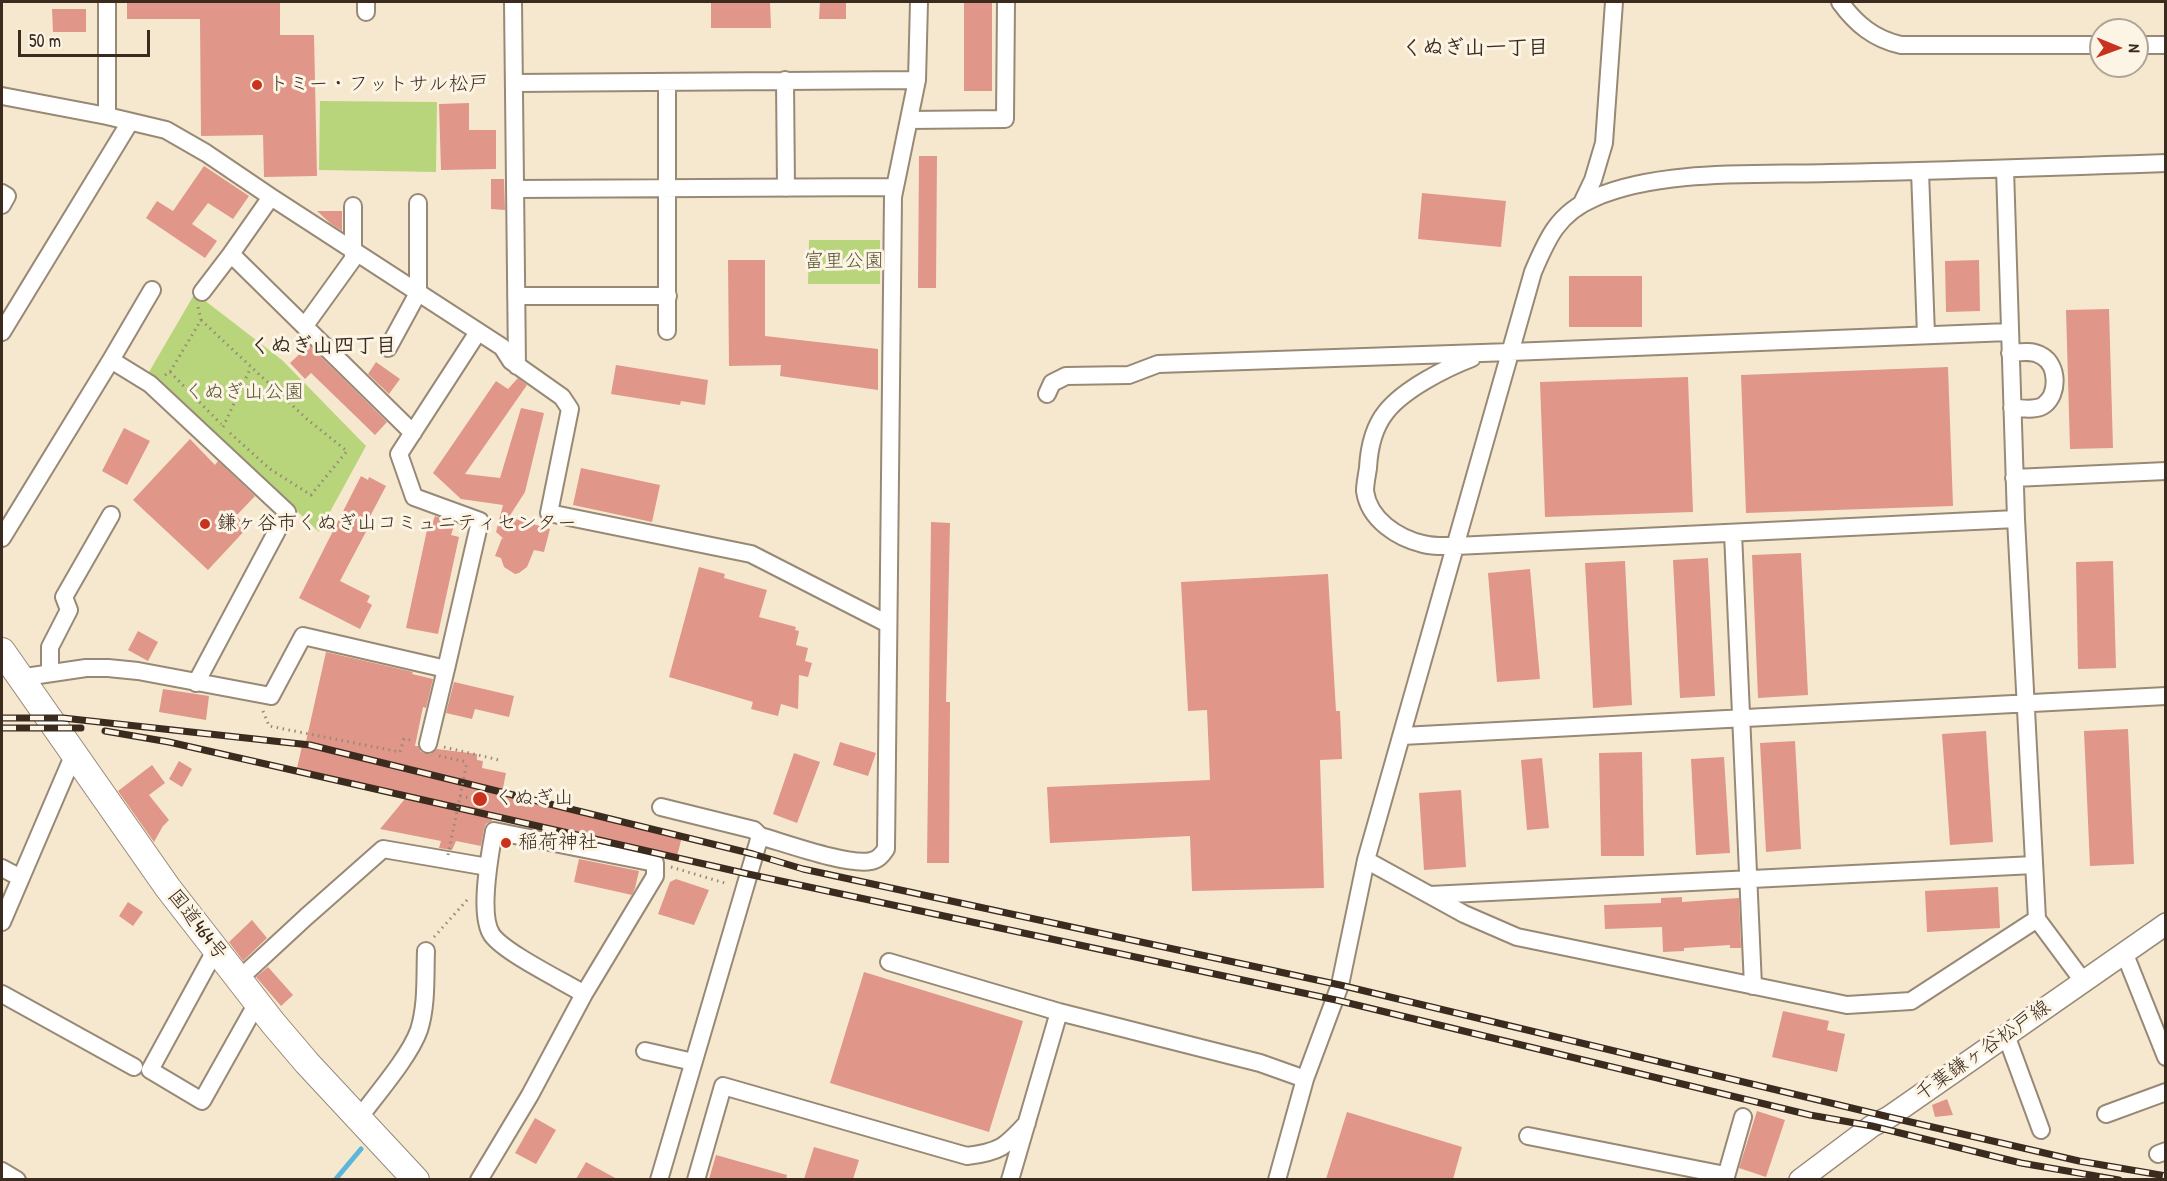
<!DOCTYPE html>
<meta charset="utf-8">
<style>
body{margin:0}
#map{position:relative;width:2167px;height:1181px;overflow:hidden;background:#f6e8cf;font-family:"Patrick Hand",sans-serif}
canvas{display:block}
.frame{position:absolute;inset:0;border:3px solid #3b2a1e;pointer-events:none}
.north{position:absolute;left:2089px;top:18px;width:60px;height:60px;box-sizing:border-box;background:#fcf5e5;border:2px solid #afa495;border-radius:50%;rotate:91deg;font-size:16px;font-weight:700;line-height:24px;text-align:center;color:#3b2a1e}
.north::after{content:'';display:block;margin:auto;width:21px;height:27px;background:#c8321e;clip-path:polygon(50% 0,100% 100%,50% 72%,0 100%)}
.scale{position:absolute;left:18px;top:30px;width:132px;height:27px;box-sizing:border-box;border:3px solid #3b2a1e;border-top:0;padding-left:8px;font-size:18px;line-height:21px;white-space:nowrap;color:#3b2a1e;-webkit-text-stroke:4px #fcf5e5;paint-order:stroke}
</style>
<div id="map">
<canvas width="2167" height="1181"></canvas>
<div class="frame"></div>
<div class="north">N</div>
<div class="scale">50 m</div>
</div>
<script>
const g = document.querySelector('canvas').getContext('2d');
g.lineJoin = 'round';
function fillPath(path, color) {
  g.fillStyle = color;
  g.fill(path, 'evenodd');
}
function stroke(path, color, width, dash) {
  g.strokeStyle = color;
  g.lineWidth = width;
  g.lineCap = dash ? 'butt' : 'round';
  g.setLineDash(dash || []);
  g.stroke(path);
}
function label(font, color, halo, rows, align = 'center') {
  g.font = font + ' "Patrick Hand","Klee One",sans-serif';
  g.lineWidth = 6;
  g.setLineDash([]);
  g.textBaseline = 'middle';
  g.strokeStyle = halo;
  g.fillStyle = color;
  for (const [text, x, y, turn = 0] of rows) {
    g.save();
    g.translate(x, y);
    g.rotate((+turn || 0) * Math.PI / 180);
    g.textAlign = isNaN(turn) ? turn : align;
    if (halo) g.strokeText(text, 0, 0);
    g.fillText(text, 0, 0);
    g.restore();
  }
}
const green = new Path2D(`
 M320 101 437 102 436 172 319 170Z
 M809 240H880V284H808Z
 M195 293 282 360 366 446 319 532 149 372Z`);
const stream = new Path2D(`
 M335 1180 361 1149`);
const building = new Path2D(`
 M127 2H280V35H314L317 176 264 177 263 135 201 136 200 19H127Z
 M711 2H770L771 28H711Z
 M820 2H846V19H819Z
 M964 2H992V91H964Z
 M52 9H86V32H53Z
 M469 103V130H496V169L441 170 439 104Z
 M919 156H937L936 288H918Z
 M204 166 249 196 233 219 208 203 192 224 217 241 205 258 146 218 157 201 173 211Z
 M491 179H504L505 210 491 209Z
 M1422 193 1506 201 1501 247 1418 239Z
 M317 211H342V231L330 223Z
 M728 260H765V336L878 349V390L780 376 781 365 729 366Z
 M1979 260 1980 311 1946 312 1945 261Z
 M1569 276H1642V327H1569Z
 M2109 309 2113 448 2070 449 2066 310Z
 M309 345 387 422 375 435 311 373 305 379 290 363Z
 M376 362 400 379 389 394 368 374Z
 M616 365 708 380 705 405 681 401 680 405 611 394Z
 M1948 367 1953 506 1746 513 1741 375Z
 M1688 377 1693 512 1545 517 1540 382Z
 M518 378 527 385 465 474 500 478 521 408 544 413 525 492 509 517 550 529 544 552 534 550 527 567 519 573 515 574 504 567 501 558 495 556 502 538 505 540 496 532 503 505 461 499 433 473 496 381 508 389Z
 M124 428 150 441 127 485 102 471Z
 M190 439 215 465 218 461 255 496 236 516 248 527 208 570 133 500Z
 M581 468 660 485 652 522 573 505Z
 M361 476 368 480 369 477 386 486 365 526 368 528 340 581 370 596 367 602 372 605 360 629 299 598Z
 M435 516 455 523 451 535 459 537 438 634 406 628 427 530H430Z
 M931 522 950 523 946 702H950L949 863H927Z
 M1801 553 1808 695 1758 698 1752 555Z
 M1708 558 1715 696 1680 698 1673 560Z
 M1625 561 1632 705 1593 708 1585 563Z
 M2113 561 2116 668 2078 669 2076 562Z
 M699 567 725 574 724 578 767 590 759 617 796 627 795 630 799 631 796 645 808 648 805 661 812 663 808 677 799 675 798 709 781 704 778 716 751 709 753 702 669 677Z
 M1530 569 1540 679 1497 682 1488 573Z
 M1328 574 1336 711H1340L1342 759 1320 760 1324 888 1192 891 1190 836 1050 843 1047 787 1210 780 1207 710 1188 711 1181 582Z
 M138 631 158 642 148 661 128 650Z
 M326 652 413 672 412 674 433 679 426 708 423 707 415 746H418L421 752 430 754 437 749 477 754V760L483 761 482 768 506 773 502 793 682 837 677 856 583 838 584 835 494 814 492 821 486 824 484 829 481 846 456 841 452 850 439 848 441 841 380 829 409 794 297 768 302 746H305Z
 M454 682 514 696 509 717 475 709 472 719 446 713Z
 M163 689 209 696 206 720 159 712Z
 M2128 729 2134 864 2090 866 2084 731Z
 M1986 731 1993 842 1950 845 1942 734Z
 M1795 741 1801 849 1766 852 1760 743Z
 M840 742 876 753 868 776 833 765Z
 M1642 752 1644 856H1601L1599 753Z
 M794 753 820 762 797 823 773 814Z
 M1724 757 1730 853 1696 855 1691 759Z
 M1542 758 1549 828 1527 830 1521 760Z
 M179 761 192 769 182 787 169 779Z
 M152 765 165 783 149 795 169 820 163 826 154 842 118 791Z
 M1461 790 1466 867 1424 870 1419 793Z
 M579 859 639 871 635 888 632 895 574 882Z
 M676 879 709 890 694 925 658 914 670 882Z
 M1998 887 2000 928 1927 932 1925 891Z
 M1682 897V902L1739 898 1741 948H1730V945L1684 948V951L1663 952 1662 927 1605 929 1604 905 1661 903V898Z
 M128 902 143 912 133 926 119 916Z
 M252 920 267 938 243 961 229 942Z
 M268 967 293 995 281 1006 256 977Z
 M864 972 1023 1021 989 1132 830 1083Z
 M1783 1011 1829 1021 1827 1030 1845 1034 1837 1072 1772 1057Z
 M1947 1099 1953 1115 1935 1117 1932 1105Z
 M1757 1111 1785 1120 1766 1177 1739 1168Z
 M1347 1112 1462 1147 1453 1179H1326Z
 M535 1118 556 1130 536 1164 515 1153Z
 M814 1147 859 1160 853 1179H804Z
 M716 1155 787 1175 786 1179H709Z
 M586 1162 617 1179H576Z`);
const path = new Path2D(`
 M201 320 308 420 347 451 311 495 270 469 230 433
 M170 372 221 424
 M165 375 170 372 201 320 198 307
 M223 427 251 367
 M263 711 269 726 400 752 404 739 411 740
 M444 747 499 760
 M439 756 467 762
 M460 796 470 798
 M671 867 728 884
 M434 937 468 899`);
const minor = new Path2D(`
 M366 2V12
 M513 2 517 366
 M1840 2C1856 24 1874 39 1901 45H2101
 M2137 45H2166
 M785 80 786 188
 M667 82V331
 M515 83 917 80
 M2 96 107 116 166 130 206 153 271 197 502 347 511 361 562 397 570 409 549 513 751 554 888 624
 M107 116V2
 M909 120 1005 119 1006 2
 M2005 169 2016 519 2037 919 2083 981
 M1920 171 1926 335
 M515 189 894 187
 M2 193 7 196 2 205
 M271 197 231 254 413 433
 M1581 205 1593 180 1604 143 1614 2
 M202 292 231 254
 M516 296H668
 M309 320 353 259V206
 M2 332 130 122
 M388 348 418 293V203
 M2010 353C2021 352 2033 350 2042 356 2058 365 2059 394 2044 405 2036 411 2022 408 2012 408
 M1472 358C1446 368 1404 389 1386 412 1374 427 1369 449 1368 468 1367 475 1365 484 1365 491 1369 520 1398 538 1423 544 1434 547 1445 546 1456 546L2016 519
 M111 360 150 384 287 512 196 683
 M1047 394 1052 383 1066 376 1129 375 1158 364 1511 352 2009 332
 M2014 478 2166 471
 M1733 533 1753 986
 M2 538 111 360 152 290
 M50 673V647L69 610 64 597 111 515
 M23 681 32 676 86 668H108L138 671 271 696 303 636 446 669 480 521 414 497 399 454 478 332
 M1402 736 2166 696
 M428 744 446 669
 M661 807 754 830 760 836
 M1366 860 1464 914 1517 937 1847 1005 1911 1001 2037 919
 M2 868 21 878
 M1430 895 2034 865
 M2 922 74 754
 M216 949 150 1070 202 1101 257 1003
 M2124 952 2166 1057
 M889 962 1059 1012 1260 1063 1305 1079
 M239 979 306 917 383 849 488 867
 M2 994 134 1067
 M2006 1035 2041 1130
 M645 1051 693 1062
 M2106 1114 2166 1092
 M359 1118C376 1095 410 1056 419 1030 427 1005 425 976 426 951
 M1528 1136 1725 1175
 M2158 1154 2166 1151
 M2 1171 17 1180
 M479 1180 530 1095 584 994 655 876V863L494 831C490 854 478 915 492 935 505 953 563 981 584 994
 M659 1180 760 836C785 843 848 866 871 861 878 860 882 855 886 849L893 197 917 80 919 2
 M696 1180 723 1086 967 1156C1000 1152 1005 1147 1027 1123
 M1010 1180 1059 1012
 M1277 1180 1305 1079 1340 985 1366 860 1533 272C1547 239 1558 213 1594 198 1660 169 1757 175 1829 173 1941 171 2053 167 2166 163
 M1725 1180 1743 1117`);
const major = new Path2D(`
 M1800 1180 1872 1126 1889 1117 2166 924`);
const highway = new Path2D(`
 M2 651 168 888 273 1023 307 1063 416 1180`);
const rail = new Path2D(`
 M2 718H63L310 745 753 854 803 869 1340 985 1889 1117 2079 1161 2166 1176
 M2 728H81
 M105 731 169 742 748 874 1336 1000 1810 1115 1872 1126 2021 1163 2119 1180`);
const pathBridge = new Path2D(`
 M448 855 467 762`);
const markers = [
 [257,85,6,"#c8321e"],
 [205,524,6,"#c8321e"],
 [480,799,8,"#c8321e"],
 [506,843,6,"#c8321e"]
];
const poiNames = [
 ["トミー・フットサル松戸",269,85],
 ["鎌ヶ谷市くぬぎ山コミュニティセンター",217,524],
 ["くぬぎ山",494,799],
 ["稲荷神社",518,843]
];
const parkNames = [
 ["富里公園",844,262],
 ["くぬぎ山公園",244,393]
];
const streetNames = [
 ["国道464号",197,925,52],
 ["千葉鎌ヶ谷松戸線",1983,1051,-35]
];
const neighbourhoodNames = [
 ["くぬぎ山一丁目",1475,48],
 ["くぬぎ山四丁目",323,346]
];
fillPath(green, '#b9d57b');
stroke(stream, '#5db6da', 5);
fillPath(building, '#e09689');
stroke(minor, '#988976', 20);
stroke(major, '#988976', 24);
stroke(highway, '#988976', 28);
stroke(path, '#988976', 3, [1.5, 4.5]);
stroke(minor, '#fff', 16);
stroke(major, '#fff', 21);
stroke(highway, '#fff', 26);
stroke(rail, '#3b2a1e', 7);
stroke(rail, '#fcf5e5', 4.5, [14]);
stroke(pathBridge, '#988976', 3, [1.5, 4.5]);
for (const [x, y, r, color] of markers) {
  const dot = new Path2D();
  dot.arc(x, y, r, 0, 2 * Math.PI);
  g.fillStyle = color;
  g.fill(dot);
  stroke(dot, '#fcf5e5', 2);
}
label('20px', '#3b2a1e', '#fcf5e5', poiNames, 'left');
label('20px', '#5a5535', '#fcf5e5', parkNames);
label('20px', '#3b2a1e', '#fcf5e5', streetNames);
label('bold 21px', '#3b2a1e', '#fcf5e5', neighbourhoodNames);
</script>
